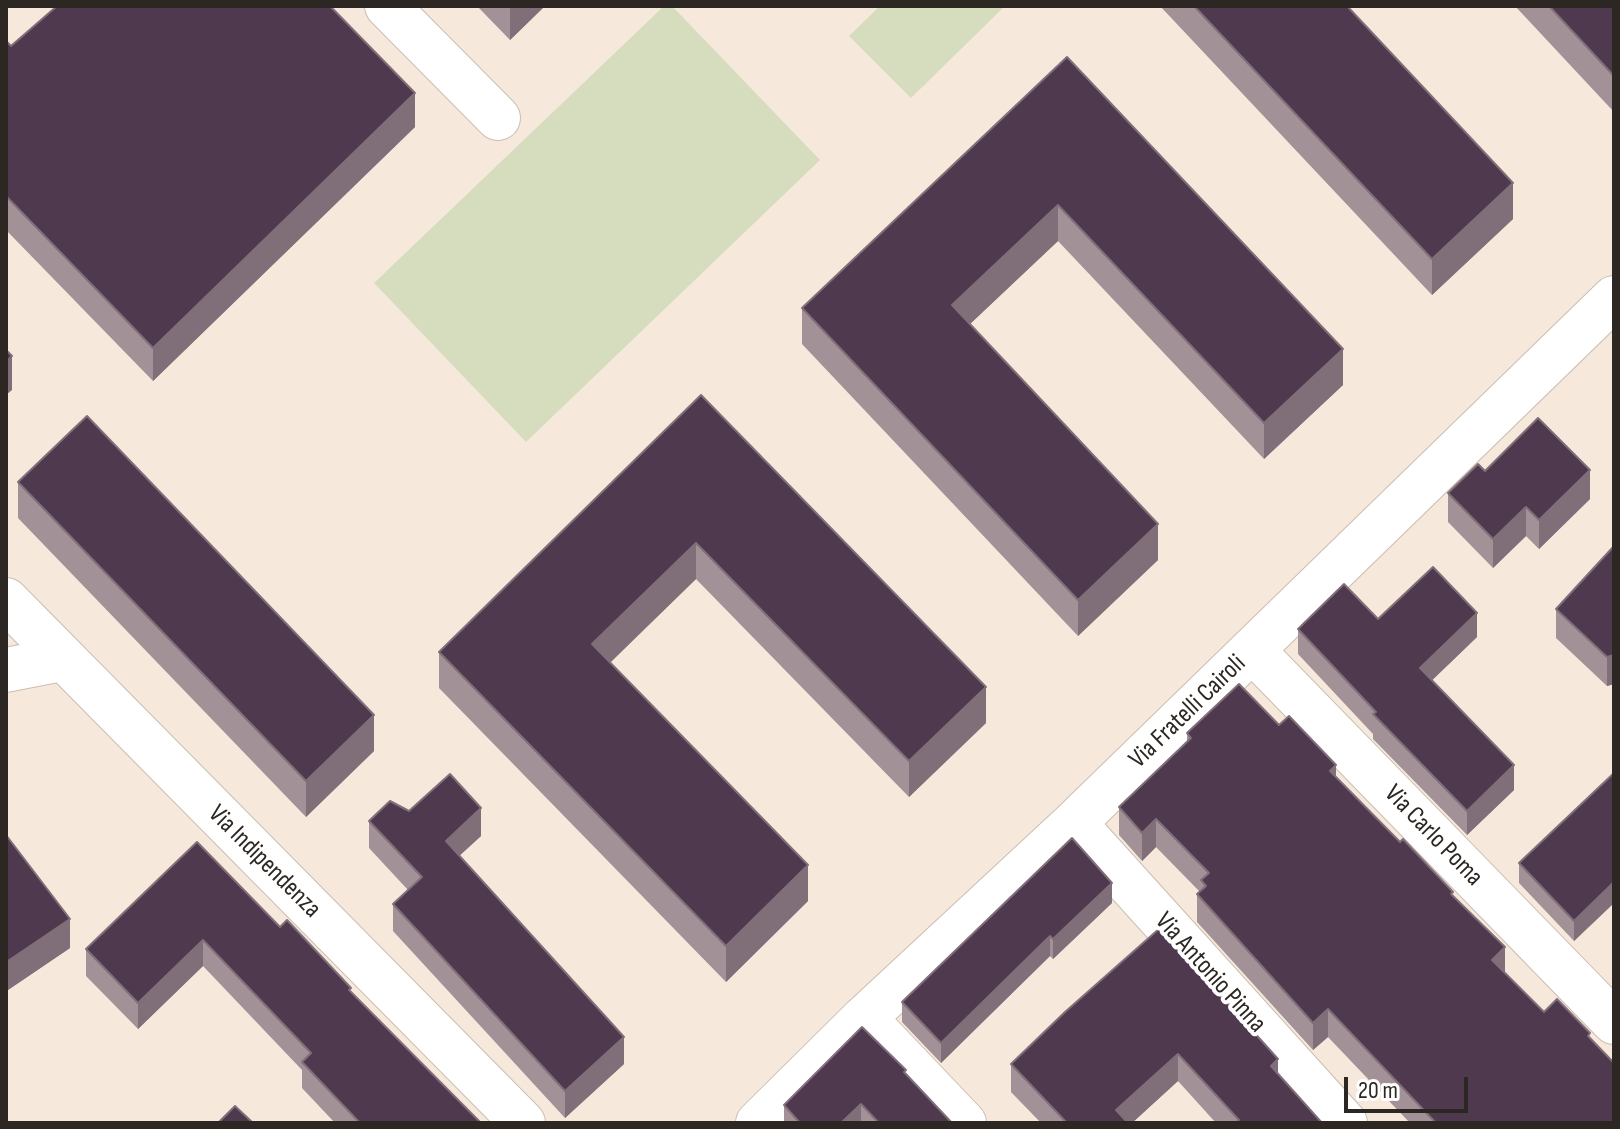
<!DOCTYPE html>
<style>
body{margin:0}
#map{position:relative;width:1620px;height:1129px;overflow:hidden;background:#f6e9dc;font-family:"Sofia Sans Condensed",sans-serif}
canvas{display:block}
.frame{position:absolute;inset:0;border:8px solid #2c2722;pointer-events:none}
.scale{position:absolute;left:1344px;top:1077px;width:124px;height:36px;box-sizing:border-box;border:4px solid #2c2722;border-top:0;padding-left:10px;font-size:24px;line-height:28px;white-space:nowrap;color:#2c2722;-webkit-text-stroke:6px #fff;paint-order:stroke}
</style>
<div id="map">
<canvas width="1620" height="1129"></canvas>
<div class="frame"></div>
<div class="scale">20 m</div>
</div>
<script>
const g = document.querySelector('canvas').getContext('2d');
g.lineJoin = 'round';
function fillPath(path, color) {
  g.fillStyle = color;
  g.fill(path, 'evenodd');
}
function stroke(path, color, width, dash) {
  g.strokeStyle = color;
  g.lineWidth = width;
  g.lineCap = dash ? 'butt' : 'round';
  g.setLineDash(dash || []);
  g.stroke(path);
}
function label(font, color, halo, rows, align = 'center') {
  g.font = font + ' "Sofia Sans Condensed",sans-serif';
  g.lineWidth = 8;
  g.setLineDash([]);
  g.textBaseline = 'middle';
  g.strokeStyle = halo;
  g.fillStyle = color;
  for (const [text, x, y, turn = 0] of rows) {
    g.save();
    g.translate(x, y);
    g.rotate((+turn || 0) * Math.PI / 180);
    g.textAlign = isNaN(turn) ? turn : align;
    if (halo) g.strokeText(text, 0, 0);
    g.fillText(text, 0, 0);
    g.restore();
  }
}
const green = new Path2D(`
 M664 6H672L820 160 526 442 374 283Z
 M880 6H1005L911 98 849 36Z`);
const minor = new Path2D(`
 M387 6 498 118
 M6 600 523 1123
 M1252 650 1614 1022
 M6 670 62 659
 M1074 823 1345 1123
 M864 1018 964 1123
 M758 1123 864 1018 1074 823 1614 298`);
const wall = new Path2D(`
 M477 6H545L510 40Z
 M1160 6H1347L1513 219 1432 295Z
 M1515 6H1614V112Z
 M6 41 11 46 415 127 153 381 6 230Z
 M1067 57 1343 385 1264 459 1058 241 970 324 1158 560 1078 636 802 344V308Z
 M1614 373V404L1613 403Z
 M701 395 986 723 909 797 696 579 610 663 808 901 726 982 439 688V652Z
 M1485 471 1590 499 1539 549 1526 536 1493 568 1448 522V493Z
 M18 482 374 751 306 817 18 518Z
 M1614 546V684L1607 686 1556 638V609Z
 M1378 619 1477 637 1432 680 1514 790 1467 835 1373 739V734L1298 654V629Z
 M1279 725 1336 777 1453 896 1505 973 1544 1012 1590 1038 1614 1123H1410L1328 1037 1313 1050 1197 922V894L1200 892 1156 847 1142 861 1119 835V807L1187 742V733Z
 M1614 773V903L1574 941 1519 883V863Z
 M409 811 481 836 459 856 624 1064 565 1118 393 931V904L408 890 369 848V821Z
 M6 835 70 948 8 990 6 987Z
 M1112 903 1053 959 1050 956 941 1063 902 1022V1002Z
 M280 927 351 992 481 1123H335L302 1088V1070L203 966 138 1029 86 976V949Z
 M1065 1012 1278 1075 1322 1123H1216L1178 1081 1132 1123H1041L1011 1092V1064Z
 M906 1074 952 1123H784V1105Z`);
const shadedWall = new Path2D(`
 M510 6H545L510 40Z
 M415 93V127L153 381V348Z
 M1513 183V219L1432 295V259Z
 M1058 205V241L952 341V305Z
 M1343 349V385L1264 459V423Z
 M12 356V390L6 395V362Z
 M1590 470V499L1539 549V520Z
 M1526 507V536L1493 568V539Z
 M1158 524V560L1078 636V600Z
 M696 543V579L592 680V644Z
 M1477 613V637L1420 692V668Z
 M1614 655V684L1607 686V657Z
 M986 687V723L909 797V761Z
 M374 715V751L306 817V781Z
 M1336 765V792L1330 771Z
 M1514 765V790L1467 835V811Z
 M481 808V836L446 868V841Z
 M1156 819V847L1142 861V833Z
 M808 865V901L726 982V946Z
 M1614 882V903L1574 941V921Z
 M1112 883V903L1053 959V939Z
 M70 919V948L8 990V961Z
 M1050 936V956L941 1063V1043Z
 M203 940V966L138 1029V1003Z
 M1505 947V974L1492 960Z
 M1328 1009V1037L1313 1050V1023Z
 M624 1037V1064L565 1118V1091Z
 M1178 1054V1081L1132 1123H1116V1110Z
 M1278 1059V1087L1271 1066Z
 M861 1104V1123H841Z`);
const building = new Path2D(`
 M57 6H330L415 93 153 348 6 196V41L11 46Z
 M1194 6H1347L1513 183 1432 259Z
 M1549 6H1614V76Z
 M1067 57 1343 349 1264 423 1058 205 952 305 1158 524 1078 600 802 308Z
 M6 350 12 356 6 362Z
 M701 395 986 687 909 761 696 543 592 644 808 865 726 946 439 652Z
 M87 416 374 715 306 781 18 482Z
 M1538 418 1590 470 1539 520 1526 507 1493 539 1448 493 1478 464 1485 471Z
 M1614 546V655L1607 657 1556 609Z
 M1433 567 1477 613 1420 668 1514 765 1467 811 1373 714 1376 712 1298 629 1344 584 1378 619Z
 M1239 684 1279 725 1289 716 1336 765 1330 771 1400 842 1403 839 1453 892 1451 894 1505 947 1492 960 1544 1012 1557 999 1590 1033 1588 1036 1614 1063V1123H1436L1328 1009 1313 1023 1197 894 1206 886 1201 880 1209 873 1156 819 1142 833 1119 807 1191 738 1187 733Z
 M1614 773V882L1574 921 1519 863Z
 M450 774 481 808 446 841 624 1037 565 1091 393 904 422 877 369 821 390 801 409 811Z
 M6 835 70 919 8 961 6 958Z
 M1072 838 1112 883 1053 939 1050 936 941 1043 902 1002Z
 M197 842 280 927 287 920 351 988 349 990 481 1123H360L302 1062 311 1053 203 940 138 1003 86 949Z
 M1160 928 1278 1059 1271 1066 1322 1123H1236L1239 1120 1178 1054 1116 1110 1128 1123H1067L1011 1064 1065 1012Z
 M862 1027 906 1070 904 1072 952 1123H879L861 1104 841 1123H800L784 1105Z
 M235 1106 253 1123H218Z`);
const streetNames = [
 ["Via Fratelli Cairoli",1188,712,-44],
 ["Via Carlo Poma",1433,836,46],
 ["Via Indipendenza",264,862,45],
 ["Via Antonio Pinna",1210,973,48]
];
fillPath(green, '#d5ddbe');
stroke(minor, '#cabeb1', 46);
stroke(minor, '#fff', 44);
fillPath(wall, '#a29196');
fillPath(shadedWall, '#806e79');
fillPath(building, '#4e394f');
stroke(building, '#806e79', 2);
label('26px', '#2c2722', '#fff', streetNames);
</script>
